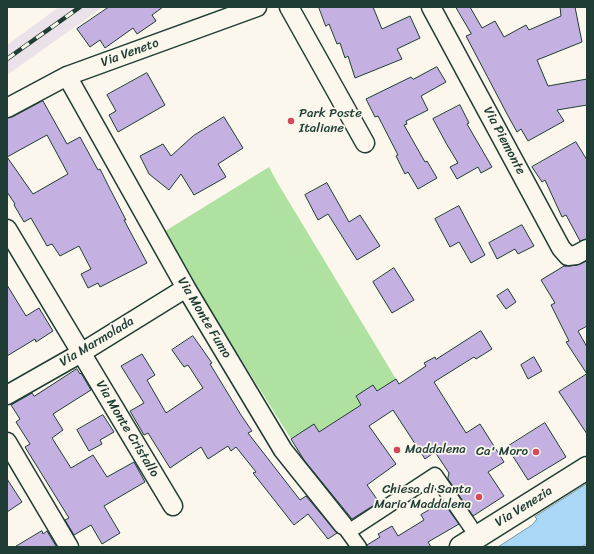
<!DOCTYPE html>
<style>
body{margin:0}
#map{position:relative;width:594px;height:554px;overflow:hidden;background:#fbf7ec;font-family:Sriracha,sans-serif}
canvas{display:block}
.frame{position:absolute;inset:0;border:8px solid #1f3d34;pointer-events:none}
</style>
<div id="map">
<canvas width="594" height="554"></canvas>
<div class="frame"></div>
</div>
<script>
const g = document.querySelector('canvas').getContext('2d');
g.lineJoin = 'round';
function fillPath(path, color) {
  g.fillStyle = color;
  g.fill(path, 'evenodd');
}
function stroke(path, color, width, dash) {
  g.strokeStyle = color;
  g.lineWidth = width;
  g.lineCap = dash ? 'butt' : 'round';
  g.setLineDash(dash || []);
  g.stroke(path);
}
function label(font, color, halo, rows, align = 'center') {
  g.font = font + ' Sriracha,sans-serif';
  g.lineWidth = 3.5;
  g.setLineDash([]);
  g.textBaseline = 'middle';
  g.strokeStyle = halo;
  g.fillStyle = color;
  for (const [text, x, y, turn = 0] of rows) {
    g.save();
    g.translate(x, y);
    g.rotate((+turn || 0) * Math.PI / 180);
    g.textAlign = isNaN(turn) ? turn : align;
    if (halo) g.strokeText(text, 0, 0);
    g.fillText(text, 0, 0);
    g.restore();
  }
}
const built = new Path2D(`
 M59 7H103L7 75V45Z`);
const green = new Path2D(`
 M269 167 277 182 396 379 377 391 373 385 356 396 361 405 319 432 314 425 291 439 162 233Z`);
const water = new Path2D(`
 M587 484V544L581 547H498L532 525 537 519 535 517Z`);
const building = new Path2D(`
 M109 7H163L152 15 156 21 137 34 133 28 105 48 100 40 90 47 77 29Z
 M319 7H373L382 29 410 16 420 38 397 49 402 59 355 78 348 56 345 58 340 43 337 44 329 24 326 26Z
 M456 7H470L482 28 495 21 504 37 526 25 529 30 561 16 560 7H575L582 42 537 60 548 86 587 79V105L557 110 564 121 528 141 521 129 517 132 507 114 466 36 471 34Z
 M437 67 446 82 421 96 428 110 406 121 407 124 404 125 425 162 427 161 437 178 418 189 408 172 405 174 396 156 398 155 378 116 375 117 366 99 411 77 413 79Z
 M147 73 165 105 118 132 109 115 116 111 107 95Z
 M43 101 67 144 80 137 98 170 100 169 110 189 126 220H124L147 263 100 287 98 283 88 288 81 274 91 269 79 246 60 256 52 244 47 246 31 218 24 222 14 205 15 204 7 192V157L33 194 68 174 47 135 7 157V118L12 117Z
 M460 105 469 123 467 124 492 167 481 173 478 167 457 179 450 167 458 163 446 143 433 119Z
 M224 117 243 148 218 164 226 177 194 195 181 174 169 190 149 174 140 156 163 144 171 156 193 136Z
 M576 142 587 160V239L580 241 566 215 562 217 545 180 542 182 532 167Z
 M327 183 349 222 360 215 380 246 357 260 328 214 318 220 305 195Z
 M459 206 485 255 471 263 459 242 450 247 435 219Z
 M522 225 534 246 518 254 515 249 497 259 489 243Z
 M587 261V326L578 331 587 347V374L566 342 569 341 551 305 555 303 541 280 564 266H569L577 265Z
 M394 268 414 300 392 313 373 282Z
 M7 285 26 316 39 308 53 331 36 342 35 339 7 356Z
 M508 289 516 302 506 309 497 296Z
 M481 331 492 349 476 359 474 357 434 382 466 433 480 424 504 462 488 472 504 496 473 516 448 479V477L449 473 435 452 425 459 393 410 369 426 396 464 367 485 379 502 352 519 304 460 291 439 314 424 319 432 361 405 356 396 373 385 377 391 396 379 399 384 426 366 424 363 435 357 436 359Z
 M193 336 212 363 210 364 241 415 252 431 248 433 300 500 306 496 337 533 328 539 308 514 294 525 253 473 256 472 236 447 231 451 228 446 208 459 201 447 170 468 148 433 144 435 130 411 144 403 121 366 142 354 155 375 147 380 166 413 203 388 188 365 184 367 172 350Z
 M534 357 542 371 528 379 521 365Z
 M77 369 80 374 81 373 91 390 53 414 63 430 52 438 71 468 93 455 107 477 134 462 145 482 104 506 120 533 102 544 91 525 74 535 65 520 69 518 25 447 30 444 16 422 20 419 11 405 32 393 34 396Z
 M587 374V434L559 392Z
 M103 415 114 432 100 440 102 444 89 451 77 430Z
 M545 423 566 457 528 480 507 447Z
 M7 479 22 502 7 512Z
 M443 502 459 524 428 542 431 547H367V545L380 537 378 534 392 526 398 536 424 520 421 515Z
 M42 531 43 534 47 531 56 546 55 547H15Z`);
const pedestrian = new Path2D(`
 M343 525 359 547
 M348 532 435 475 470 526`);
const minor = new Path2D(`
 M289 7 365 143
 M431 7 561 248 568 256 576 255 587 249
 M67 76 186 288 283 450 343 525
 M7 108 67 76 257 7
 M7 229 173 506
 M7 395 81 353 186 288
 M7 442 69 547`);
const primary = new Path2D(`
 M461 547 587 468`);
const rail = new Path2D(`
 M7 59 80 7`);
const markers = [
 [291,121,4,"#d1495b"],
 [397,450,4,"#d1495b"],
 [536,452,4,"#d1495b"],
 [479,497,4,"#d1495b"]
];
const streetNames = [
 ["Via Veneto",130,53,-20],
 ["Via Piemonte",504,141,62],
 ["Via Monte Fumo",204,318,59],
 ["Via Marmolada",97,342,-31],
 ["Via Monte Cristallo",127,429,59],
 ["Via Venezia",524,507,-32]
];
const poiNames = [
 ["Park Poste",299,114],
 ["Italiane",299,129],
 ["Maddalena",405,450],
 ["Ca' Moro",528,452,"right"],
 ["Chiesa di Santa",471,490,"right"],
 ["Maria Maddalena",471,505,"right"]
];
fillPath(built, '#ebe2e9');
fillPath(green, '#afe1a1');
fillPath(water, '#aad7f6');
stroke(water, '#7299a8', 1);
fillPath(building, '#c5b1e1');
stroke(building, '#1f3d34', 1);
stroke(pedestrian, '#1f3d34', 17);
stroke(minor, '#1f3d34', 21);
stroke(primary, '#1f3d34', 25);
stroke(pedestrian, '#fbf7ec', 14);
stroke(minor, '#fbf7ec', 18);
stroke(primary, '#fbf7ec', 22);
stroke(rail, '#1f3d34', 4.5);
stroke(rail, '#fbf7ec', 3, [9]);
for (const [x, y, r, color] of markers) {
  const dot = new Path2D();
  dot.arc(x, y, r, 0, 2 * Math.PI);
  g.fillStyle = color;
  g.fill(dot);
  stroke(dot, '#fbf7ec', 1.5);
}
label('13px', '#1f3d34', '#fbf7ec', streetNames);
label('13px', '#1f3d34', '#fbf7ec', poiNames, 'left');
</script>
